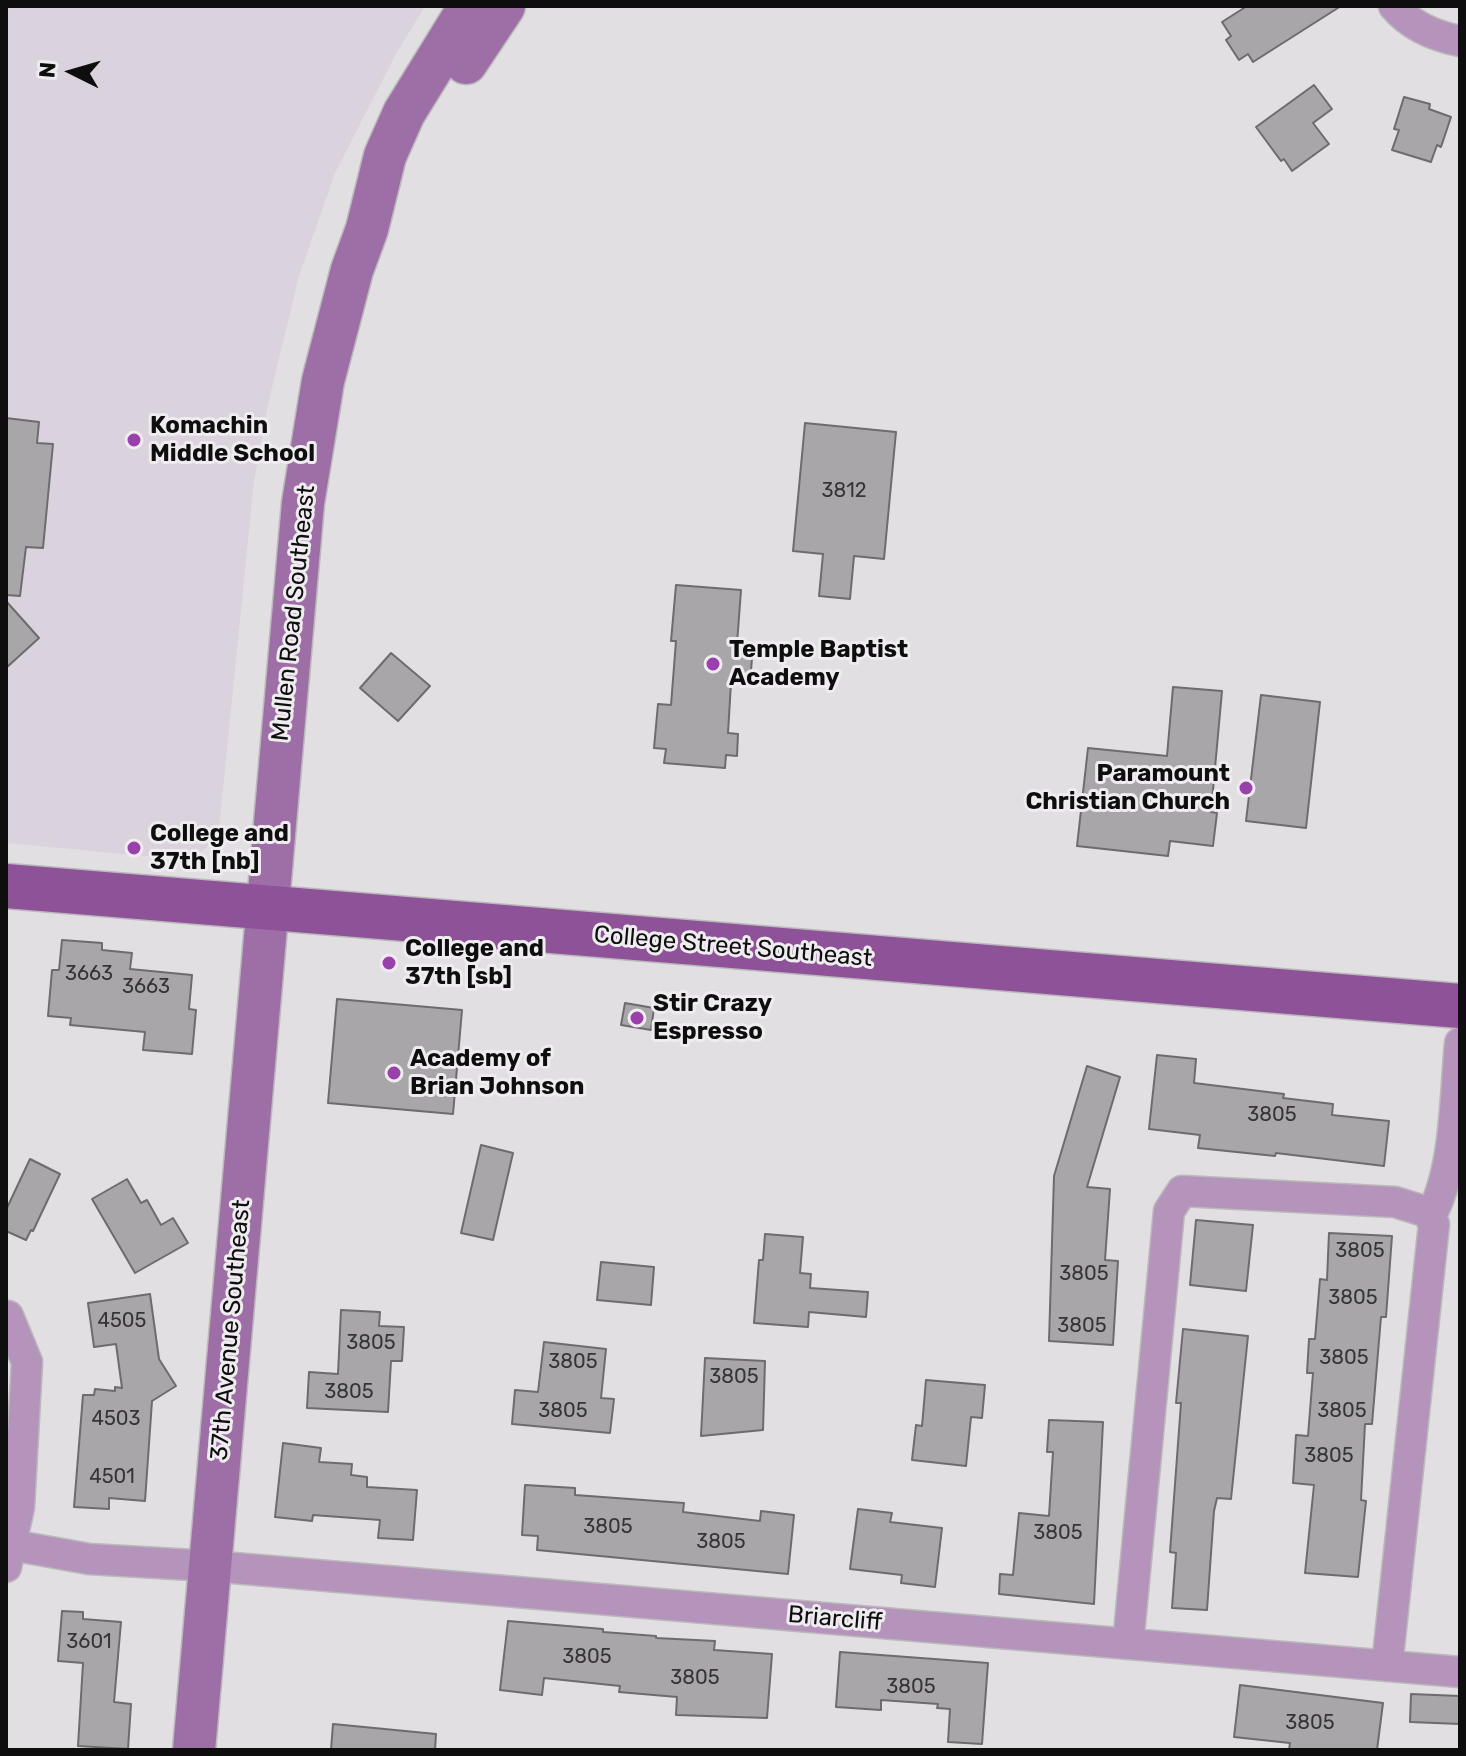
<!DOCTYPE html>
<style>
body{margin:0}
#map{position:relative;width:1466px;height:1756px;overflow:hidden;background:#e2dfe2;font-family:Rubik,sans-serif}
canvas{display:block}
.frame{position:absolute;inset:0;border:8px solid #0f0e0f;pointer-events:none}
.north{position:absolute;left:32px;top:32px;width:80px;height:80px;-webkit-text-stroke:6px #efecef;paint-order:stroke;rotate:275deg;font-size:22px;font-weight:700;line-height:32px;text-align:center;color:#0f0e0f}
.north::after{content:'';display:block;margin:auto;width:28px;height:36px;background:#0f0e0f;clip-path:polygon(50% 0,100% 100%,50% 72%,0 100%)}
</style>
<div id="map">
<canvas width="1466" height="1756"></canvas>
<div class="frame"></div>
<div class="north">N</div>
</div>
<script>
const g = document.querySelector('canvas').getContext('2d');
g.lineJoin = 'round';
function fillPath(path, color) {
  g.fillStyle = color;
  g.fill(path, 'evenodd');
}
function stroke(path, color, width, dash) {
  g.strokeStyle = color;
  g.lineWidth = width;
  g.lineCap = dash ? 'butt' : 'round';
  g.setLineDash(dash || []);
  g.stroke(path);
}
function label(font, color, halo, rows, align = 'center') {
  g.font = font + ' Rubik,sans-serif';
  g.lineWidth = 6;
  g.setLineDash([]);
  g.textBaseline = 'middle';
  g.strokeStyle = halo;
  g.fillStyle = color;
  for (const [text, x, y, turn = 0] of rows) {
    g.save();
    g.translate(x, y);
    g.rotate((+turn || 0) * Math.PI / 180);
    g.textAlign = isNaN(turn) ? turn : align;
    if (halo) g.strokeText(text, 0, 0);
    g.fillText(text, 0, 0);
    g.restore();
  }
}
const built = new Path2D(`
 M6 6H425L397 52 335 173 299 276 269 400 254 481 218 839 189 860 6 843Z`);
const building = new Path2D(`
 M1247 6H1341L1253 62 1248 54 1239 60 1226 40 1231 36 1222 22Z
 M1314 85 1332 109 1313 123 1329 144 1292 171 1284 159 1281 161 1256 127Z
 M1404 97 1430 104 1429 109 1451 117 1441 147 1437 145 1431 162 1392 150 1399 130 1394 129Z
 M6 418 39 422 37 443 53 444 43 548 26 547 20 596 6 595Z
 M805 423 896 432 884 559 854 556 850 599 819 596 823 554 793 551Z
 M676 585 741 590 737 644 753 645 750 684 731 683 728 733 738 734 737 756 726 755 725 768 664 763 666 749 654 748 658 704 671 705 676 641H671Z
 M6 601 39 638 6 668Z
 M391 653 430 686 398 721 360 688Z
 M1173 687 1222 691 1211 812 1217 813 1213 846 1170 841 1168 856 1077 846 1088 748 1167 756Z
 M1261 695 1320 702 1306 828 1246 821Z
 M62 940 102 943V950L132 953 130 969 192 975 189 1009 196 1010 192 1054 143 1050 145 1032 70 1025 71 1018 48 1016 52 970H59Z
 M337 999 462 1010 453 1114 328 1103Z
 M625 1003 654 1008 651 1030 621 1025Z
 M1157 1055 1196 1059 1194 1083 1284 1094 1283 1098 1333 1104 1332 1115 1389 1121 1384 1166 1276 1153 1275 1156 1198 1148 1200 1135 1149 1129Z
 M1087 1066 1120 1077 1087 1187 1110 1189 1105 1260 1118 1261 1113 1345 1049 1341 1054 1176Z
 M481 1145 513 1153 493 1240 461 1233Z
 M30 1159 60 1174 33 1231 31 1230 26 1240 6 1231V1210Z
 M127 1179 141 1203 147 1200 161 1225 173 1218 188 1243 135 1273 92 1199Z
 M1196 1220 1253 1225 1246 1291 1190 1285Z
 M1329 1233 1392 1236 1386 1317H1381L1372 1424H1365L1361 1500 1366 1501 1358 1577 1305 1573 1314 1485 1293 1483 1296 1435 1308 1436 1313 1373H1307L1309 1339H1315L1320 1279 1327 1280Z
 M765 1234 803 1237 800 1273 811 1274 810 1288 868 1292 866 1317 809 1312 808 1327 754 1323 759 1260H763Z
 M601 1262 654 1267 651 1305 597 1300Z
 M150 1294 159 1359 176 1386 152 1401 145 1501 109 1498V1509L74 1507 83 1395H94L95 1389 115 1391V1387L122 1388 116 1344 94 1347 88 1303Z
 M341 1310 380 1312 379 1326 404 1327 402 1361H391L388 1412 307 1408 309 1372 338 1374Z
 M1183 1329 1248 1336 1231 1499 1217 1498 1214 1511 1207 1610 1172 1608 1176 1553 1170 1552 1181 1403H1176Z
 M544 1342 606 1349 601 1398 614 1399 610 1433 512 1424 515 1390 538 1392Z
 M705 1358 765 1361 763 1430 701 1436Z
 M926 1380 985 1385 982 1418 971 1417 966 1466 912 1460 916 1425 922 1426Z
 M1049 1420 1103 1422 1094 1604 999 1594 1000 1574 1013 1575 1019 1513 1049 1516 1053 1452H1047Z
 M283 1443 321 1448 319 1462 352 1464 351 1475 367 1477V1487L417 1490 413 1540 378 1538 380 1520 313 1515 312 1521 275 1517Z
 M525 1485 575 1488V1495L684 1503 683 1512 760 1521 761 1511 794 1515 788 1574 537 1550 538 1536 522 1535Z
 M858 1509 892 1513 890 1522 942 1528 935 1587 901 1583 902 1575 850 1569Z
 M62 1611 83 1612V1619L121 1622 114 1702 131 1704 128 1749 78 1746 83 1663 58 1661Z
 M508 1621 603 1629V1632L656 1636V1638L715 1641 714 1650 772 1654 767 1718 676 1715 677 1697 619 1692 620 1686 544 1678 542 1695 500 1690Z
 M840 1652 988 1663 982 1744 948 1742 950 1709 937 1708 938 1704 881 1700V1710L836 1707Z
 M1240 1685 1383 1703 1377 1750H1289L1290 1743 1234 1737Z
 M1411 1694 1460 1696V1724L1410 1722Z
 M333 1724 436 1734 435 1750H331Z`);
const street = new Path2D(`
 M1394 6C1411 26 1434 36 1460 41
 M1430 1217C1456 1171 1455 1096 1460 1043
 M6 1544 89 1559 210 1566 1460 1672
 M6 1567 19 1507 27 1362 8 1316
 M1128 1644 1169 1211 1182 1191 1395 1202 1427 1212 1434 1224 1387 1666`);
const secondary = new Path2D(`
 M466 63 504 6
 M194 1750 303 503 323 381 352 270 367 229 385 156 404 113 470 6`);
const primary = new Path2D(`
 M6 886 1460 1006`);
const markers = [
 [134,440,8,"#9a40ab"],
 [713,664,8,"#9a40ab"],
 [1246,788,8,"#9a40ab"],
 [134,848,8,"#9a40ab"],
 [389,963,8,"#9a40ab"],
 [637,1018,8,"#9a40ab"],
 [394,1073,8,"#9a40ab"]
];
const numberNames = [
 ["3812",844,491],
 ["3663",89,974],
 ["3663",146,987],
 ["3805",1272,1115],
 ["3805",1360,1251],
 ["3805",1084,1274],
 ["3805",1353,1298],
 ["4505",122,1321],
 ["3805",1082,1326],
 ["3805",371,1343],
 ["3805",1344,1358],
 ["3805",573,1362],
 ["3805",734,1377],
 ["3805",349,1392],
 ["3805",563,1411],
 ["3805",1342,1411],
 ["4503",116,1419],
 ["3805",1329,1456],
 ["4501",112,1477],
 ["3805",608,1527],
 ["3805",1058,1533],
 ["3805",721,1542],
 ["3601",89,1642],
 ["3805",587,1657],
 ["3805",695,1678],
 ["3805",911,1687],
 ["3805",1310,1723]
];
const poiNames = [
 ["Komachin",150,426],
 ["Middle School",150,454],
 ["Temple Baptist",729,650],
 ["Academy",729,678],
 ["Paramount",1230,774,"right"],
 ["Christian Church",1230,802,"right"],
 ["College and",150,834],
 ["37th [nb]",150,862],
 ["College and",405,949],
 ["37th [sb]",405,977],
 ["Stir Crazy",653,1004],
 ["Espresso",653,1032],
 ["Academy of",410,1059],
 ["Brian Johnson",410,1087]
];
const streetNames = [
 ["Mullen Road Southeast",294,613,-84],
 ["College Street Southeast",733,947,5],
 ["37th Avenue Southeast",231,1330,-85],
 ["Briarcliff",835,1619,5]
];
fillPath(built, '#dad2dc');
fillPath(building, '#a8a6a9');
stroke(building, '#6e6b6e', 2);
stroke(street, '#bcb9bc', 33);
stroke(secondary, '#bcb9bc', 45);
stroke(primary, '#bcb9bc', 47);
stroke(street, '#b594bb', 30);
stroke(secondary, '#9e6fa7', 42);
stroke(primary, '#8d5298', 44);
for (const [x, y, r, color] of markers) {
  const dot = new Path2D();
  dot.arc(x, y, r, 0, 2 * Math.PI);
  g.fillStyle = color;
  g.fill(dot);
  stroke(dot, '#efecef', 3);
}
label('20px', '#353436', null, numberNames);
label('bold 24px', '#0f0e0f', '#efecef', poiNames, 'left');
label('24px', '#0f0e0f', '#efecef', streetNames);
</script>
